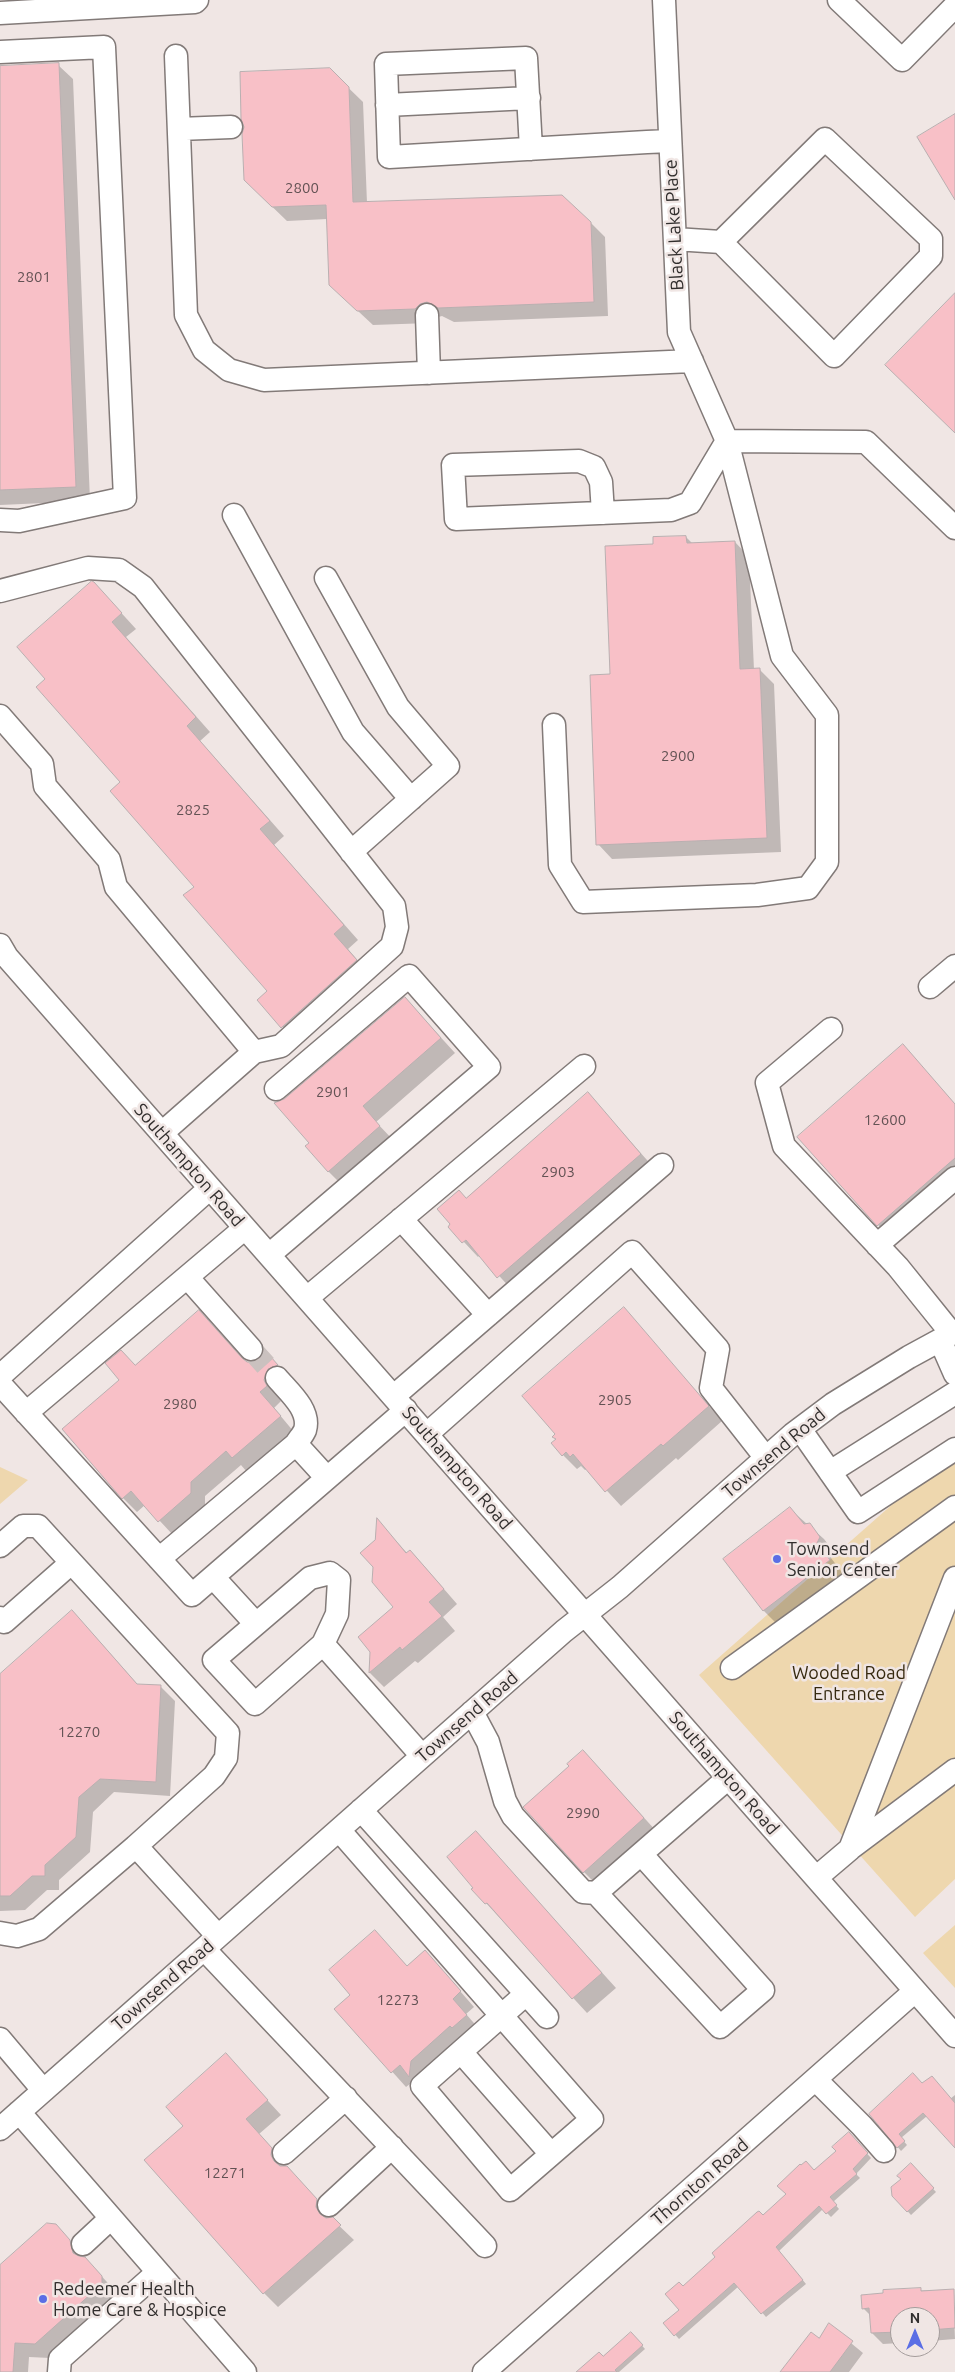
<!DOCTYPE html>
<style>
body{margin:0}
#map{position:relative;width:955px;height:2372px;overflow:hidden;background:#f0e6e4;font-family:Ubuntu,sans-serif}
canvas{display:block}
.north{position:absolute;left:890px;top:2307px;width:50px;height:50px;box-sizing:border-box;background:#f0e6e4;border:1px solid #a49c9b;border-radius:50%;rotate:0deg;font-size:14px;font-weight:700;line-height:20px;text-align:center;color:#312e2d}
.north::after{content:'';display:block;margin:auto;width:18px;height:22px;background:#5a6ee5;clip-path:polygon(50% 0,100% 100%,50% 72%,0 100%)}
</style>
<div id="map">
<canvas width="955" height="2372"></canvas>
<div class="north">N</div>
</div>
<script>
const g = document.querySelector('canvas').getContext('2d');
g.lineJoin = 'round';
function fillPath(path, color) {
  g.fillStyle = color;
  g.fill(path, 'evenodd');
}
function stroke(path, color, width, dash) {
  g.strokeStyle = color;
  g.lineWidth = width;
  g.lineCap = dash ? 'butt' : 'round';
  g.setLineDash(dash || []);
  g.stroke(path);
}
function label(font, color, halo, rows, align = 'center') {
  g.font = font + ' Ubuntu,sans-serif';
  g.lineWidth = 5;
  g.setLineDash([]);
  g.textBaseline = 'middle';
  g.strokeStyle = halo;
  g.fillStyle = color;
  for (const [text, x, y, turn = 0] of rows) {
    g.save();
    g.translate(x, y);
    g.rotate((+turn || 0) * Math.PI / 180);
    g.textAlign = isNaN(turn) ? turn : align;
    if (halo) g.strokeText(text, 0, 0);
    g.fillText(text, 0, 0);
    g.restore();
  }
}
const green = new Path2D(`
 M955 1449V1879L915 1917 699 1675Z
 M0 1467 28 1480 0 1504Z
 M955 1925V1988L923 1953Z`);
const shadow = new Path2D(`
 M58 65 73 79 90 501 0 505V67Z
 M330 70 363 102 367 203 590 222 605 237 608 316 454 322 442 316 435 318 430 323 373 325 330 285 327 219 287 221 260 195Z
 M686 537 693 544 735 542 749 557 754 670H760L774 684 781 852 612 859 598 844 654 546Z
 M94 583 136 629 126 637 210 732 200 741 284 836 274 845 358 940 348 949 370 975 297 1042 258 1000 269 991 47 679Z
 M405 998 455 1053 376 1122 394 1141 343 1186 328 1171 285 1100Z
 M917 1061 955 1104V1185L892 1239 878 1225Z
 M588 1094 655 1169 513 1291 480 1255 478 1257 450 1227 467 1199Z
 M624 1309 722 1421 678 1460 676 1458 621 1506 587 1469 585 1470 581 1466 577 1469 563 1455 557 1440Z
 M264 1351 291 1380 278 1396 281 1401 274 1408 294 1432 247 1472 241 1465 205 1496V1508L173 1535 145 1505 137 1512 123 1498 136 1366 244 1361 254 1363 261 1359Z
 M790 1509 824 1539 834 1552 831 1558 844 1575 778 1625 764 1611 724 1559Z
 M378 1521 407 1553 410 1551 424 1566 457 1604 443 1617 455 1631 418 1663 415 1661 384 1687 370 1673 371 1651 395 1607 376 1541Z
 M86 1626 138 1685 160 1686 175 1701 170 1796 114 1792 93 1812 90 1852 59 1880V1890H47L25 1910 0 1911V1676Z
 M583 1751 658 1833 598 1886 584 1872 571 1766Z
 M476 1833 616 1988 587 2013 486 1903Z
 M375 1931 407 1966 425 1951 474 2007 466 2014 480 2030 406 2087 336 2009 352 1995Z
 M226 2055 281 2115 259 2134 286 2164V2167L331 2215V2218L354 2240 278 2307 264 2293 184 2126Z
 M955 2095V2126L927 2116 901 2138 907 2145 901 2151 870 2114 950 2099Z
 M849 2134 871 2158 856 2174 860 2178 833 2202 839 2209 831 2217 823 2209 779 2251 806 2284 766 2317 739 2286 679 2339 665 2323 680 2310 683 2288 837 2152Z
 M911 2165 936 2192 911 2215 893 2195Z
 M67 2238 116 2292V2299L50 2358 29 2357 28 2372H0V2266Z
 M953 2290 955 2339 930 2341V2317H900V2343L883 2344 872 2333 871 2316 863 2308 885 2294 884 2291Z
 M829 2325 863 2353 849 2372H782L819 2339Z
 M631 2333 645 2349 619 2372H593L603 2358Z`);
const building = new Path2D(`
 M59 63 76 487 0 490V66Z
 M330 68 349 87 353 202 562 195 591 222 594 302 438 308 427 302 420 304 415 309 357 311 329 285 326 205 272 207 244 180 242 134 244 127 241 119 240 72Z
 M955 114V200L917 137Z
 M955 293V433L885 365Z
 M686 536 687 543 735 541 740 669 760 668 767 838 596 845 590 675 610 674 605 546 653 544V537Z
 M92 581 94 582 122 613 112 622 196 717 187 726 270 821 260 829 344 925 334 934 357 960 281 1028 257 1000 267 991 183 895 194 887 110 791 120 782 36 687 45 679 17 647Z
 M405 997 441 1038 363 1106 380 1126 328 1172 305 1146 309 1143 274 1103 284 1099Z
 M903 1044 955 1104V1158L877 1226 797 1137Z
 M588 1092 641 1154 497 1278 466 1240 462 1243 448 1227 450 1224 437 1209 459 1190 466 1198Z
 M624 1307 709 1406 663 1446 661 1444 605 1492 573 1454 570 1457 566 1452 562 1456 551 1443 556 1439 552 1437 555 1434 522 1396Z
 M199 1310 242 1358 247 1362H254L260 1358 264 1349 278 1365 268 1369 264 1380 267 1386 260 1392 281 1416 232 1458 226 1451 191 1482V1493L158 1522 131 1491 122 1499 62 1429 119 1380 105 1363 121 1350 135 1365Z
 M790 1507 804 1524 810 1523 820 1537 817 1543 830 1560 763 1611 723 1559Z
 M377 1518 406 1553 410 1550 444 1589 429 1602 442 1616 402 1650 400 1647 369 1673 370 1652 358 1637 393 1607 372 1582 373 1567 360 1553 375 1540Z
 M72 1610 137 1684 161 1685 156 1782 100 1779 79 1797 76 1837 45 1865V1876H32L10 1896H0V1674Z
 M583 1750 644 1818 583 1873 523 1807 569 1766 567 1764Z
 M476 1831 602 1973 572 1999 487 1903 485 1904 471 1889 473 1888 447 1857Z
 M375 1930 407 1966 425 1950 461 1991 453 1999 467 2015 452 2028 450 2026 411 2061 409 2077 400 2065 391 2073 334 2009 350 1995 329 1970Z
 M226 2053 268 2100 246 2119 272 2148 271 2155 274 2161 280 2166H287L317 2199 316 2207 320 2214 326 2218 333 2217 341 2225 263 2294 144 2160 183 2126 166 2107Z
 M913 2073 922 2083 932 2076 955 2103V2148L923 2113 899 2134 905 2141 897 2148 869 2114Z
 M849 2132 868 2153 853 2169 857 2174 830 2197 837 2205 826 2214 819 2206 776 2247 803 2280 761 2314 734 2283 674 2336 663 2323 679 2310 665 2294 679 2282 683 2286 715 2257 712 2253 757 2212 759 2211 763 2215 786 2194 777 2186 800 2164 801 2165 806 2161 814 2170 836 2151 832 2147Z
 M911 2163 934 2188 907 2212 892 2196 891 2187 901 2179 897 2176Z
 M47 2223 56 2224 70 2240 73 2253 79 2256 85 2257 102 2276V2284L35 2344 15 2343 13 2372H0V2265Z
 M921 2288V2291L954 2289 955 2328 930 2330V2317H900V2332L871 2333 869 2308 862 2309 861 2295 883 2293V2290Z
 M829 2323 853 2341 830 2372H780L811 2332 819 2338Z
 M631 2332 643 2345 615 2370 617 2372H576L599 2352 603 2356Z`);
const minorTunnel = new Path2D(`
 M251 1349 277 1378`);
const minor = new Path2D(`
 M839 0 902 60 955 6
 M0 13 195 2 197 0
 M0 52 104 47 125 498 19 521 0 520
 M176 56 186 315 204 350 229 370 264 380 692 361
 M387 105 529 98
 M179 129 231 127
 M531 149 526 58 386 64 389 157 647 142 670 141
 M675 239 721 242 834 356 931 256V239L825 139 721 242
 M427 315 429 373
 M727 441 866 442 955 528
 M603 513 601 482 594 467 579 461 453 465 456 519 671 510 690 503 727 441
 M234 515 353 732 411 799
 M326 578 398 707 448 766 351 852
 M0 591 88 568 119 570 143 587 394 906 397 927 392 946 281 1046 254 1052 162 1133
 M0 716 42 764 45 786 109 860 116 887 254 1052
 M554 725 560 865 583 902 757 895 808 888 827 862V715L782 656 727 441 679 332 664 0
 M0 945 7 957 955 2036
 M930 987 955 966
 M831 1029 767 1083 784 1146 898 1267 952 1334
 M401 1219 488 1315
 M877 1245 955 1178
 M269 1255 489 1067 409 976 276 1089
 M187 1277 251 1349
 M307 1298 584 1066
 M940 1340 955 1374
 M0 1376 210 1188
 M0 1384 192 1595 406 1410
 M394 1396 662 1165
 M26 1413 245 1228
 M800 1429 858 1512 955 1449
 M427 1434 632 1252 718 1349 711 1388 766 1458
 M296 1444 327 1478
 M830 1472 955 1393
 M0 1546 23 1526H38L228 1733 226 1758 214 1776 136 1846 218 1936
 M159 1559 296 1444C298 1440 303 1435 305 1430 311 1410 288 1391 277 1378
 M213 1577 256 1624
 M0 1618 4 1622 71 1563
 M323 1644 255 1704 214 1660 310 1578 330 1573 339 1580 337 1614 323 1644 422 1756
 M732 1668 955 1507
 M472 1712 488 1742 505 1801 513 1816 583 1892 596 1893 727 1779
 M361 1810 547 2017
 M339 1830 592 2119 510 2190 422 2086 526 1994
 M851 1848 955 1770
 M817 1877 850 1849 955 1578
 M596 1893 720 2027 763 1990 642 1855
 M0 1933 17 1936 39 1929 136 1846
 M204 1949 485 2246
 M0 2039 43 2090
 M461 2052 551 2154
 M816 2080 862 2126 884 2151
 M19 2112 245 2372
 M0 2129 564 1631 620 1587 793 1434 833 1404 909 1357 955 1332
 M284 2153 346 2098
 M329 2205 392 2147
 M83 2244 111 2218
 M59 2372 60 2359 158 2272
 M484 2372 915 1991`);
const markers = [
 [777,1559,5,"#5a6ee5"],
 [43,2299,5,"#5a6ee5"]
];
const numberNames = [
 ["2800",302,188],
 ["2801",34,277],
 ["2900",678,756],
 ["2825",193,810],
 ["2901",333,1092],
 ["12600",885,1120],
 ["2903",558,1172],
 ["2905",615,1400],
 ["2980",180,1404],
 ["12270",79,1732],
 ["2990",583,1813],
 ["12273",398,2000],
 ["12271",225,2173]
];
const streetNames = [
 ["Black Lake Place",674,225,-93],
 ["Southampton Road",189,1165,49],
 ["Townsend Road",774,1453,-40],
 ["Southampton Road",457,1468,49],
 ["Townsend Road",467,1717,-41],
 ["Southampton Road",724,1773,49],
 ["Townsend Road",163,1985,-41],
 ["Thornton Road",700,2182,-41]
];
const poiNames = [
 ["Townsend",787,1549],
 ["Senior Center",787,1570],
 ["Redeemer Health",53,2289],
 ["Home Care & Hospice",53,2310]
];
const parkNames = [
 ["Wooded Road",849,1673],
 ["Entrance",849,1694]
];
fillPath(green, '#eed7ae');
fillPath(shadow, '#0003');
fillPath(building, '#f8c0c7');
stroke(building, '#b9afb0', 1);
stroke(minorTunnel, '#cac1bf', 22, [22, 11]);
stroke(minor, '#827a78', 25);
stroke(minor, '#fff', 22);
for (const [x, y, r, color] of markers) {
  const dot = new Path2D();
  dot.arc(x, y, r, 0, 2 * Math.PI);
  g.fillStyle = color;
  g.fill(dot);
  stroke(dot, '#f0e6e4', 2);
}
label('15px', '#635254', null, numberNames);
label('18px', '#312e2d', '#f0e6e4', streetNames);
label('18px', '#312e2d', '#f0e6e4', poiNames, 'left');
label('18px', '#36290f', '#f0e6e4', parkNames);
</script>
